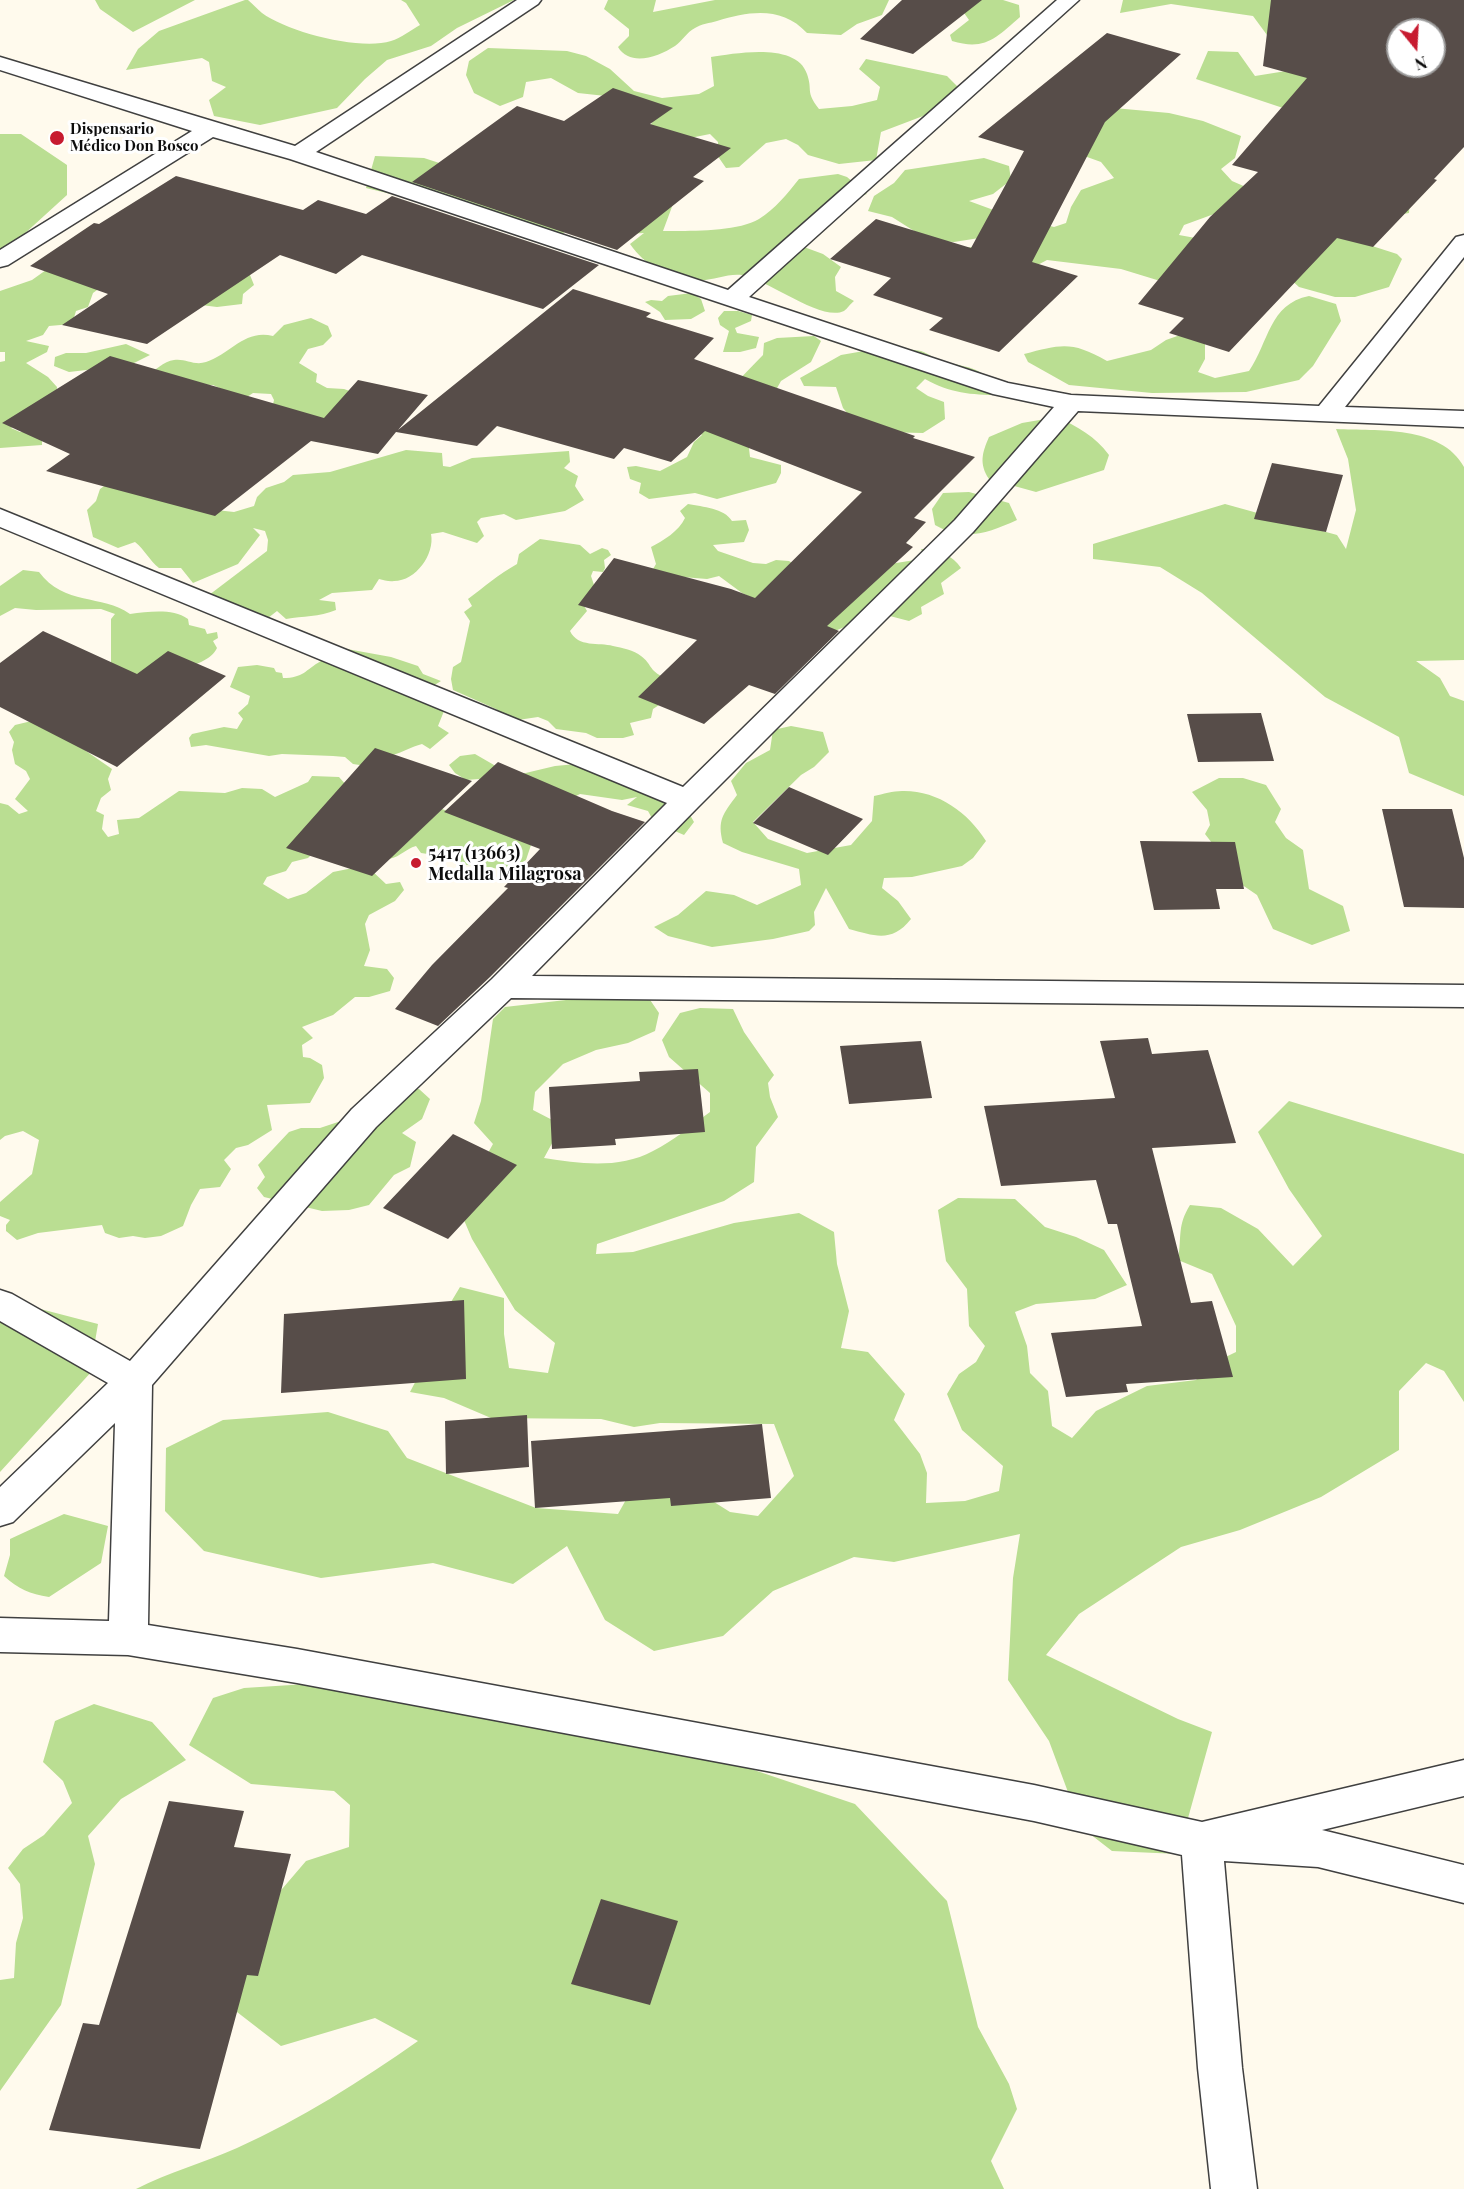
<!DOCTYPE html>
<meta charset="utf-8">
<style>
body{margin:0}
#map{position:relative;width:1464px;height:2189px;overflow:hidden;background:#fffaed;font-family:"Playfair Display",serif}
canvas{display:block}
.north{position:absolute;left:1386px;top:18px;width:60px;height:60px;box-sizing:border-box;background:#fff;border:2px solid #9e9e9e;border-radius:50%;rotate:162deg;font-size:16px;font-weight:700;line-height:24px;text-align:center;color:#0d0d0d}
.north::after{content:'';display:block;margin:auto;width:21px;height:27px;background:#c71b30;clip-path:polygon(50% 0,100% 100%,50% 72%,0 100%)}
</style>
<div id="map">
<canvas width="1464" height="2189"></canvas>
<div class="north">N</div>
</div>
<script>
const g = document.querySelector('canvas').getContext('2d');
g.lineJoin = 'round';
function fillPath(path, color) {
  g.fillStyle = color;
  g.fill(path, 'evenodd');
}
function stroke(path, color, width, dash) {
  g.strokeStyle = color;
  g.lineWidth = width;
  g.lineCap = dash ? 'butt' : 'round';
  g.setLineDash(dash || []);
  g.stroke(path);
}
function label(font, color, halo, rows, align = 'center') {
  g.font = font + ' "Playfair Display",serif';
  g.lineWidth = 6;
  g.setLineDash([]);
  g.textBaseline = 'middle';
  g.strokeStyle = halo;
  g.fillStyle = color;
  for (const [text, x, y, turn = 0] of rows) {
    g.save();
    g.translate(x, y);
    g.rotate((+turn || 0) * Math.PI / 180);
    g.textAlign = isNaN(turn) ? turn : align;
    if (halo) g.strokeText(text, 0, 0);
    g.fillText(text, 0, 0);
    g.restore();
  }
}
const forest = new Path2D(`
 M95 0H195L133 32 100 9Z
 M245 0H248C253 4 257 9 262 13 288 32 360 51 391 41 401 38 411 30 420 25L406 3 401 0H514L457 28 431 46 387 60 365 79 337 108 260 125 214 116 209 100 226 87 212 81 209 62 202 58 126 70 138 49 159 31Z
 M608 0H656L653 12 715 0H889L882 15 857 24 841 35 807 33C782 6 750 11 717 21 710 23 701 24 695 28 687 32 682 41 675 46 658 57 630 67 618 47L629 36V29L604 9Z
 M955 0H1003L1019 5 1020 17C996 38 985 51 952 41L950 35 969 20Z
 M1123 0H1384L1398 30V66L1367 136 1196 79 1208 51 1238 52 1255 76 1342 62 1267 35 1253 16 1171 4 1120 13Z
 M488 48 567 51 586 56 610 69 634 91 662 98 699 94 714 86 711 57C736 53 797 42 807 74 813 91 805 91 819 109L852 106 877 100 880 87 859 69 866 59 947 76 961 90 931 113 881 132 876 160 839 164 808 155 798 145 786 139 766 143 739 167 726 168 717 155 718 142 710 134 680 140 650 126 653 121 615 97 578 93 551 78 526 82 523 97 500 106 474 93 466 75 469 61Z
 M1103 107 1169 113 1203 121 1241 136 1235 158 1221 169 1232 181 1255 191 1236 206 1184 225 1179 235 1212 241 1187 283 1157 280 1121 269 1047 260 1030 269 964 248 987 245 1027 220 1054 227 1066 223 1071 207 1081 190 1114 178 1101 162 1076 153Z
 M0 134H21L67 165V195L0 256Z
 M375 156 424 158 589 212 561 235 366 188Z
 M984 158 1009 166 1011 180 993 194 969 201 999 212 992 236 954 242 936 241 922 236 892 217 868 211 874 196 894 183 905 170Z
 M838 174 847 177 867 194 841 202 804 247 823 254 841 267 835 277 836 291 854 301C851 303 847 309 844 311 821 322 769 280 742 275 729 273 714 280 701 280 673 282 645 266 630 244L644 233 611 235 673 204 663 231C689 231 737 232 759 219 775 209 788 193 799 179Z
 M1410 198 1409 213 1386 217 1369 245 1397 254 1402 259 1389 287 1355 297H1335L1299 287 1279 269Z
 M238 266 250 275 254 285 243 294 242 304 217 307 193 304Z
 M46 270 104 285 93 293 88 307 76 311 72 324 49 326 43 335 26 341 49 346 47 352 26 363 48 377 57 387 56 400 11 428 20 432H35L42 438V445L0 448V362L5 361V352H0V291L32 280Z
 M692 293 701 299 705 311 691 319 665 320 660 312 645 302 651 300 662 301 668 296Z
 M1309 296 1336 304 1341 321 1313 366 1299 380 1246 392 1152 393 1069 385 1028 362 1024 354C1062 344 1072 341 1107 361L1151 350 1166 340 1183 334 1205 343V359L1198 372 1215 378 1249 371C1269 342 1269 304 1309 296Z
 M724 311H738L752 315 751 321 735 328 737 333 759 337 756 348 740 352H723L729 331 720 325 718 318Z
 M311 318 328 326 332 336 323 345 308 349 299 363 317 374 316 382 327 388 344 389 364 396 318 426 271 413 274 400 271 394 253 393 235 405 228 392 213 385 180 384 146 377C154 371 164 361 174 360 185 358 194 366 206 362 231 354 244 329 273 336L284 325Z
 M814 336 821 341 811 362 781 381 748 440 750 457 781 465V473L776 483 717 499 695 493 649 499 639 493 641 483 630 479 627 467 636 466 660 471 687 457 694 442 702 435 693 427 763 355 764 343 777 338Z
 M126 344 150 355 130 365 69 372 54 366 55 357 66 353H86Z
 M864 351C881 351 904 347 921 351 928 353 934 359 942 361 971 369 983 365 999 395 971 395 950 393 925 379L916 388 928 396 944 402 945 419 923 433 881 432 853 420 843 408 836 387 804 386 800 378 841 355Z
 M1057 417C1078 427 1095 436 1109 455L1104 470 1036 492 989 479C979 464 982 453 989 437L1022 423Z
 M1336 429C1377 431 1441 425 1464 467V660L1416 661 1440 678 1450 696 1464 701V796L1409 773 1399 737 1325 697 1202 593 1160 567 1093 559V544L1225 504 1337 535 1346 549 1356 510 1348 459Z
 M406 450 442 453 443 466 450 467 472 458 569 451 570 462 564 468 578 476 575 486 584 500 565 511 516 520 504 514 481 518 477 522 484 536 477 543 443 532 431 534C435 554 416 581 394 581 389 582 384 580 379 579L372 590 332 593 319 600 335 602 336 610C319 617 303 616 286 619L277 611 268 618 255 622 209 595 267 551 268 540 265 531 253 528 260 535 238 564 193 583 181 568H159C149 560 145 550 135 542L118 548 93 537 87 510 96 501 100 489 114 479 207 509 234 512 254 506 257 497 266 488 284 482 293 475 330 472Z
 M969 492 1009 503 1017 520C988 533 964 542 935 525L932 509 943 493Z
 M688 504C703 507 724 508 732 521L746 520 749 530 744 542 713 545 718 551 753 563 766 564 776 560 789 561 801 569 865 568 915 560 923 554 921 549C936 548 953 555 961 568L941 583 944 594 921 607 922 614 909 621 886 615 849 625 828 634 742 593 719 576 707 579 658 575 653 569 656 564 651 547C663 541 679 531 685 518L680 511Z
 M540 539 580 545 590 554 602 548 608 550 611 555 604 560 605 568 603 572 593 571 591 576 595 588 583 604 587 611 570 631C578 648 599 642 613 646 622 648 634 650 641 656 652 664 648 670 665 678L668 699 653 709 651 718 630 723 634 735 623 738H597L586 733 556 729 548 721 538 717 511 721 496 709 453 690 451 679 453 667 461 662 470 621 464 612 472 606 468 599C484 587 499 574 517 564L519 554Z
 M23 570 39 572C64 606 102 594 130 614 149 612 172 608 188 619L189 625 205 629 207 634 217 632 218 638 213 641 217 648C207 671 145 675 121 680L111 675V619L115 614 101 609 36 610 15 608 0 616V586Z
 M347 649 391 657 418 666 423 674 441 681 433 686 448 701 438 726 449 733 430 749 422 744C411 747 403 752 393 755 381 758 375 757 366 766L353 764 345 757 333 756 282 754 269 756 206 745 191 747 189 738 192 734 224 727 237 729 243 719 238 713 248 704 250 696 230 687 238 667 257 665 274 668 276 672 282 673 283 678C304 678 305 670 321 661 329 656 339 654 347 649Z
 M40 719 112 769 108 779 111 790 101 798 96 811 104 815 102 829 108 837 119 834 117 820 139 818 179 791 225 793 242 788 262 789 275 797 308 782 312 776 339 777 347 786 318 848 308 858 292 862 286 871 267 877 263 884 288 899 306 893 333 872 358 867 371 870 386 884 400 882 404 890 395 901 369 915 365 924 370 950 364 966 387 969 394 978 390 991 369 997H355L333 1015 302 1027 313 1038 302 1045 303 1057 310 1058 322 1065 324 1078 310 1103 267 1105 272 1130 248 1145 236 1148 224 1160 231 1169 220 1187 200 1189 191 1205 183 1226 161 1236 145 1238 133 1236 119 1238 105 1233 102 1225 38 1233 17 1240 6 1231V1225L10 1220 0 1216V1202L32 1174 39 1140 23 1131 5 1136 0 1140V803L8 805 19 814 28 811 15 799 30 779 26 771 15 764 12 750 14 742 9 732 15 725Z
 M791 726 823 732 829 752 814 767 801 775 753 822 768 839 807 853 851 845 872 821 874 796C883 794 893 791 902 791 937 790 968 812 986 841L973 858 962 866 912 877 884 878 882 888 898 901 911 919C892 943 875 936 849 929L826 888 814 912 815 925 809 931 773 939 712 947 668 936 654 927 678 915 706 891 734 895 757 905 801 885 799 869 742 852 723 843C717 820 723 814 737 795L731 781 746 763 770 750 773 730Z
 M475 754 513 776 555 766 609 761 690 815 694 822 684 835 654 822 648 811 627 805 637 797 622 800 580 794 568 800 493 788 479 779 466 780 455 773 449 765 460 756Z
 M1219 778H1243L1266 785 1281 809 1275 822 1286 838 1303 850 1309 889 1343 906 1350 931 1312 945 1273 929 1257 895 1235 880 1222 856 1205 834 1210 825 1207 810 1192 792Z
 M442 809 532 842 526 860 509 870 459 864 448 857 421 853 416 846C405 849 402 856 389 859Z
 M644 991 659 1013 655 1031 628 1043 596 1050 563 1064 535 1092 533 1110 562 1125 544 1158C580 1164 620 1169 653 1151 673 1141 692 1125 710 1112V1093L669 1057 662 1040 680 1013 700 1008 733 1009 744 1032 774 1075 768 1083 770 1097 778 1117 756 1147 754 1182 724 1201 597 1244 596 1254 633 1252 734 1223 799 1213 834 1232 837 1264 849 1311 841 1348 868 1352 905 1394 894 1420 920 1454 927 1473 926 1503 965 1501 999 1491 1003 1466 962 1430 947 1394 959 1374 976 1362 985 1346 969 1326 967 1289 946 1261 938 1210 958 1198 1015 1199 1045 1227 1076 1237 1104 1250 1127 1285 1095 1299 1036 1304 1015 1312 1027 1346 1030 1373 1048 1391 1052 1426 1072 1438 1096 1411 1147 1386 1196 1380 1209 1365 1236 1352V1326L1212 1274 1178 1260C1182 1236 1177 1226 1190 1205L1221 1208 1258 1229 1293 1266 1322 1236 1289 1189 1258 1132 1289 1101 1464 1154V1402L1444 1371 1426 1363 1399 1391V1450L1321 1497 1240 1530 1181 1547 1079 1614 1046 1655 1178 1719 1212 1732 1178 1854 1112 1851 1081 1827 1049 1741 1008 1680 1013 1578 1020 1534 894 1562 854 1557 773 1591 723 1636 654 1651 605 1620 567 1546 513 1584 433 1563 321 1578 204 1551 165 1511 166 1448 223 1420 328 1412 388 1431 407 1458 536 1508 618 1514 637 1480H679L730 1512 758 1516 794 1476 774 1424 660 1423 634 1427 601 1419 491 1418 444 1398 410 1392 421 1371 433 1332 460 1287 504 1298V1334L509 1368 548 1373 555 1343 515 1310 472 1239 458 1206 493 1144 474 1123 481 1101 493 1019 505 1007Z
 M375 1086 419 1089 430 1099 422 1119 402 1133 416 1142 410 1167 394 1175 369 1205 349 1210 322 1211 264 1197 257 1188 265 1177 258 1165 289 1132 301 1128H320L338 1122 364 1118V1100Z
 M0 1296 2 1299 98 1324 92 1359 93 1370 0 1472Z
 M64 1514 108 1526 101 1563 49 1597C30 1594 18 1589 4 1576L10 1555V1539Z
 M323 1683 641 1732 855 1804 947 1901 978 2027 1009 2084 1017 2109 991 2161 1004 2189H136C169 2172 204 2163 237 2148 301 2119 361 2081 418 2041L375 2018 281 2046 237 2012 241 1937 306 1861 349 1847 350 1805 334 1791 251 1784 189 1745 213 1698 244 1688Z
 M94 1704 152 1722 186 1760 121 1799 88 1836 95 1864 61 2005 0 2091V1980L14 1978 16 1943 23 1918 20 1884 8 1868 23 1849 44 1835 72 1803 63 1781 43 1762 55 1721Z`);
const building = new Path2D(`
 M902 0H982L913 54 860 39Z
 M1271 0H1464V147L1434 179 1437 180 1373 247 1337 238 1229 352 1169 333 1184 318 1138 304 1210 217 1258 172 1232 165 1307 78 1263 66ZM1398 30H1434V66H1398Z
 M1107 33 1181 54 1105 122 1032 262 1078 276 999 352 929 330 943 318 873 295 891 278 830 259 876 219 971 248 1024 151 978 137Z
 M613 88 673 108 650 124 731 148 693 177 704 181 617 250 412 182 517 106 564 121Z
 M176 176 303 210 318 200 366 214 392 196 599 265 543 309 362 255 336 274 280 255 147 344 62 325 108 294 30 266 94 223 99 224Z
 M573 289 651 313 646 317 714 338 694 359 915 436 913 438 975 457 914 518 926 522 906 543 913 547 827 626 839 631 775 694 749 685 704 724 638 697 697 640 578 605 614 558 731 589 755 598 862 492 705 431 671 462 624 448 614 459 497 426 477 446 396 432 378 454 311 441 215 516 46 471 70 454 2 423 110 356 324 418 358 380 428 395 398 430Z
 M1272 463 1343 475 1326 532 1254 519Z
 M43 631 137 674 168 651 226 676 117 767 0 707V663Z
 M1261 713 1274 761 1198 762 1187 714Z
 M375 748 472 781 372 876 286 848Z
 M498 762 612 811 645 822 490 977 438 1026 395 1009 432 965 508 888 504 887 540 849 444 812Z
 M789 787 863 819 828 855 753 823Z
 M1382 809H1452L1464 858V908L1404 907Z
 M1140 841 1235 842 1244 889H1216L1220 909 1154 910Z
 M1148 1038 1152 1054 1208 1050 1236 1143 1152 1148 1191 1303 1212 1301 1233 1377 1126 1384 1128 1392 1066 1397 1051 1333 1142 1326 1117 1224H1108L1096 1180 1001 1186 984 1106 1115 1098 1100 1041Z
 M921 1041 932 1098 849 1104 840 1046Z
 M698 1069 705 1132 615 1139 616 1145 552 1149 549 1087 640 1081 639 1072Z
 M453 1134 517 1165 448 1239 383 1208Z
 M464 1300 466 1379 281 1393 284 1314Z
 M527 1415 529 1467 446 1474 445 1421Z
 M762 1424 771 1498 671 1506 670 1498 535 1508 531 1441Z
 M169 1801 244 1811 234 1847 291 1854 258 1976 247 1975 200 2149 49 2130 83 2023 99 2025Z
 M601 1899 678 1921 650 2005 571 1984Z`);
const street = new Path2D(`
 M517 0H541L538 4 316 152 728 290 1057 0H1079L749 297 1008 383 1071 395 1319 406 1456 237 1464 235V257L1345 407 1464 411V427L1078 411 973 532 698 807 532 976 1464 985V1007L511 998 376 1127 152 1385 148 1625 297 1649 1034 1785 1202 1822 1464 1760V1796L1322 1830 1464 1865V1903L1318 1867 1224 1861 1242 2068 1257 2189H1211L1198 2068 1182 1855 1034 1821 297 1683 128 1655 0 1652V1618L109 1621 115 1423 13 1522 0 1526V1487L108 1383 0 1321V1290L12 1294 130 1361 352 1109 492 979 667 803 0 527V509L683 787 955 520 1054 407 993 394 290 159 213 137 8 265 0 267V250L192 131 0 70V57L295 146Z`);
const markers = [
 [57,138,8,"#c71b30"],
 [416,863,6,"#c71b30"]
];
const farPoinames = [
 ["Dispensario",70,129],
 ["Médico Don Bosco",70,146]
];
const poiNames = [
 ["5417 (13663)",428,853],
 ["Medalla Milagrosa",428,874]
];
fillPath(forest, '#bade92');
fillPath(building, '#574d49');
stroke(street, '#404040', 3);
fillPath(street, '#fff');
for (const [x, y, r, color] of markers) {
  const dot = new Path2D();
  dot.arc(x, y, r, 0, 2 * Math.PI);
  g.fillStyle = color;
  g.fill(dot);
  stroke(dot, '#fff', 2);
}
label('bold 15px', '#0d0d0d', '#fff', farPoinames, 'left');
label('bold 18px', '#0d0d0d', '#fff', poiNames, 'left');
</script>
